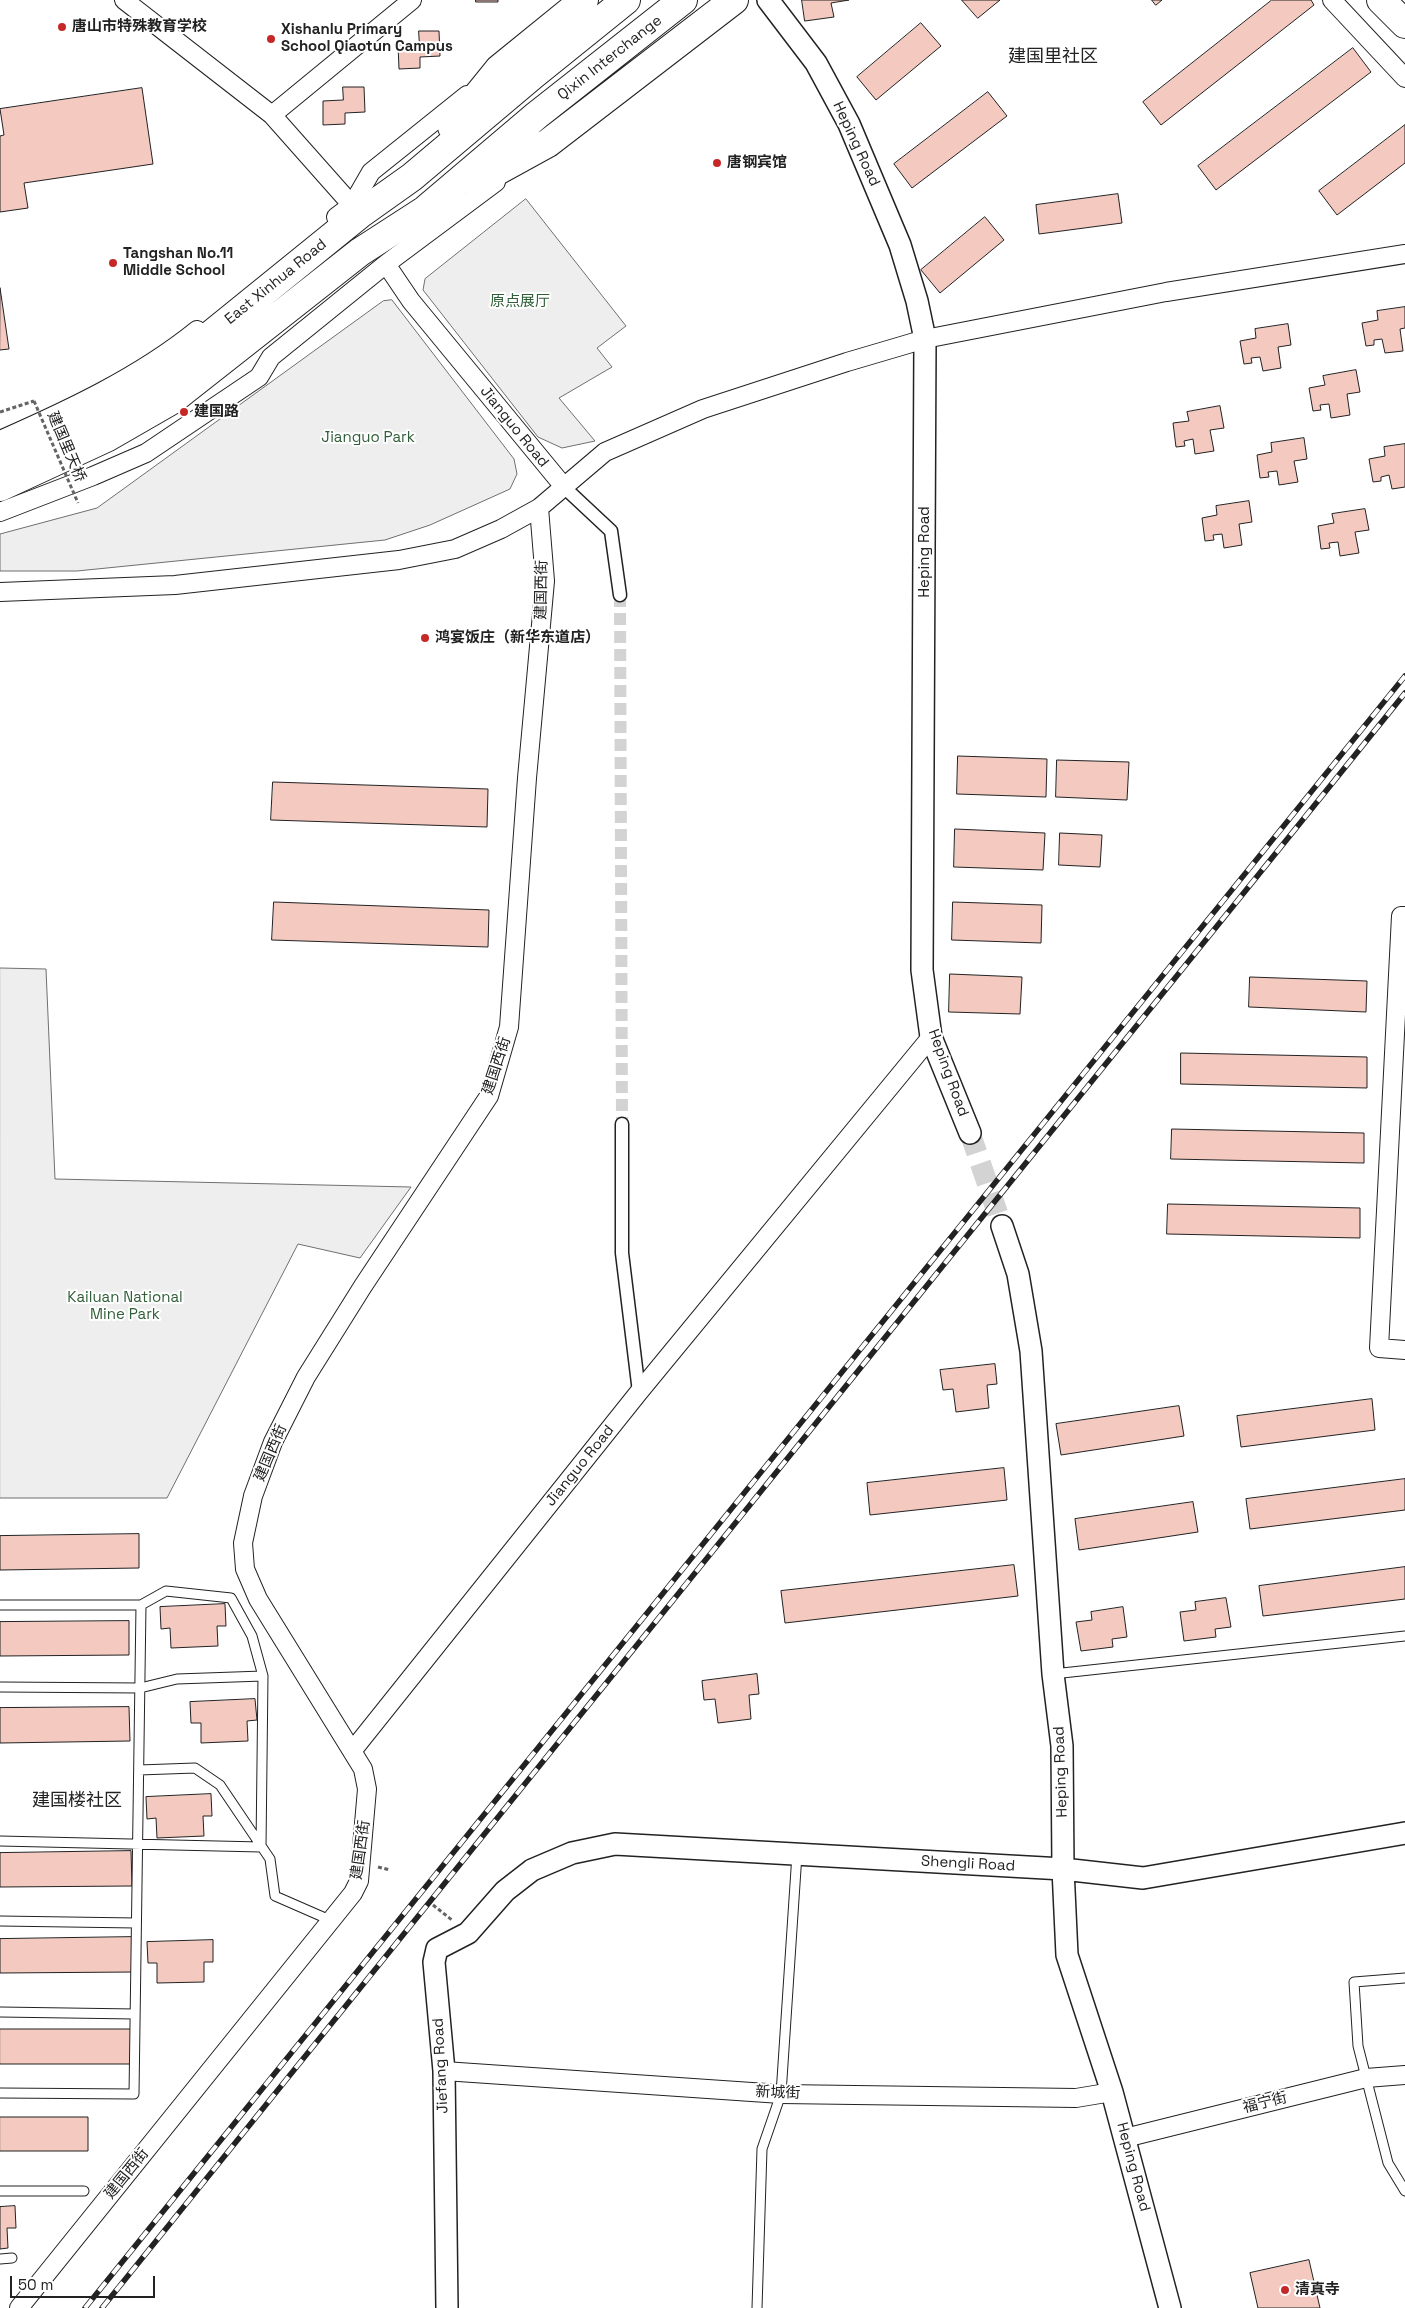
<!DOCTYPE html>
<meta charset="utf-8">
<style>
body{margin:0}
#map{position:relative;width:1405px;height:2308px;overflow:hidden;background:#fff;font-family:"Space Grotesk",sans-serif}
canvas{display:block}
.scale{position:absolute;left:10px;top:2276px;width:145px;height:22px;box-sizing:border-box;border:2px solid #222;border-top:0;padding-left:6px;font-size:15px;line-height:18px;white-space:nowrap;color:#222;-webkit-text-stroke:4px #fff;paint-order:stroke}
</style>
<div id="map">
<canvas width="1405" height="2308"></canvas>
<div class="scale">50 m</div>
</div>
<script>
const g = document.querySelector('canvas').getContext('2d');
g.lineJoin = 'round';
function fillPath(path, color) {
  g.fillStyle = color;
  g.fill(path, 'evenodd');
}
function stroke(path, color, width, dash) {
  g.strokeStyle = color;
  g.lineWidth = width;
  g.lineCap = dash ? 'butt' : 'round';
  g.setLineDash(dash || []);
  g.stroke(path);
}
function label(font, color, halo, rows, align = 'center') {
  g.font = font + ' "Space Grotesk","Noto Sans SC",sans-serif';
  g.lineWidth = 4;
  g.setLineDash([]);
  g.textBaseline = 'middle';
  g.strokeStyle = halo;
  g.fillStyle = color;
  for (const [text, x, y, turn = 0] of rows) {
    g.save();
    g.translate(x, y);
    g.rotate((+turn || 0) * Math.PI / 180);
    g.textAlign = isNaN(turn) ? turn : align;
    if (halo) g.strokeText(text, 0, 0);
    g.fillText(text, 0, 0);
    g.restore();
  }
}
const green = new Path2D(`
 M526 199 626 326 597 348 612 367 559 398 595 441 562 448 538 437 423 290 425 279Z
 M392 300 514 459 517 474 510 489 430 525 385 540 77 571H0V534L97 508 383 301Z
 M0 968 46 969 55 1179 411 1187 360 1258 298 1244 167 1498H0Z`);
const building = new Path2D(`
 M476 0H498V2H476Z
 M802 0H849L831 3 834 17 805 21Z
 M962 0H1000L978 18Z
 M1152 0H1162L1156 5Z
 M1272 0H1311L1314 5 1161 125 1143 102Z
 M921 23 941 46 876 100 857 77Z
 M419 31H439L440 56 420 57V68L399 69 398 45 419 44Z
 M1353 48 1371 72 1216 190 1198 166Z
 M343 87H364L365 112 345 113V124L323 125V101L343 100Z
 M142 88 153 164 24 183 28 208 0 212V136L4 135 0 109Z
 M988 92 1007 116 912 188 894 164Z
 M1405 125V163L1337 215 1319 191Z
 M1118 194 1122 223 1039 234 1036 205Z
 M985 217 1004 240 940 293 921 270Z
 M0 288 9 349 0 350Z
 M1405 307V328L1400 329 1403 351 1385 353 1382 339 1374 340V345L1366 346 1362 323 1378 320 1377 311Z
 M1288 324 1291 345 1278 347 1281 368 1263 371 1260 357 1251 358 1252 363 1244 364 1240 341 1256 338 1255 329Z
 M1356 370 1360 392 1347 394 1350 415 1331 418 1329 404 1320 405 1321 410 1313 411 1309 388 1325 385 1323 376Z
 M1220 406 1224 428 1210 430 1214 451 1195 454 1193 439 1184 441 1185 446 1176 447 1173 423 1189 421 1187 412Z
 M1304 438 1307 459 1294 461 1298 482 1279 485 1277 471 1268 472 1269 477 1260 478 1257 455 1272 452 1271 443Z
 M1405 444V487L1392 489 1389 475 1381 477V481L1373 482 1369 459 1385 456 1384 447Z
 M1249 501 1252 522 1239 524 1242 545 1224 548 1222 534 1213 535 1214 540 1205 541 1202 518 1217 515 1216 506Z
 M1365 509 1369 530 1355 532 1359 553 1340 556 1338 542 1329 543 1330 548 1321 549 1318 526 1334 523 1332 514Z
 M958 756 1047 759 1046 797 957 794Z
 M1057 760 1129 762 1127 800 1056 797Z
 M273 782 488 789 487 827 271 820Z
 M955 829 1045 833 1043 870 954 867Z
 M1060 833 1102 835 1100 867 1059 865Z
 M274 902 489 910 488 947 272 940Z
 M953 902 1042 905 1041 943 952 940Z
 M950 974 1022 977 1020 1014 949 1012Z
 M1250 977 1367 981 1366 1012 1249 1007Z
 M1181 1053 1367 1057V1088L1181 1084Z
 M1172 1129 1364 1133V1163L1171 1159Z
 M1168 1204 1360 1208V1238L1167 1234Z
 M995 1364 997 1384 987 1385 989 1408 956 1412 953 1389 943 1390 940 1370Z
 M1372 1399 1375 1430 1241 1447 1237 1416Z
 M1179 1406 1184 1436 1061 1455 1056 1424Z
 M1004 1468 1007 1500 870 1515 867 1483Z
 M1405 1479V1510L1250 1529 1246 1499Z
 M1193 1502 1198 1532 1079 1550 1075 1519Z
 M139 1534V1568L0 1570V1536Z
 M1014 1565 1018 1596 785 1623 781 1591Z
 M1405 1567V1599L1263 1616 1259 1586Z
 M1226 1598 1231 1627 1215 1629 1216 1637 1184 1641 1180 1612 1196 1610 1195 1602Z
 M225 1604 226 1626H217L218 1646 171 1648 170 1628 161 1629 160 1607Z
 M1123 1607 1127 1637 1112 1639 1113 1647 1081 1651 1076 1622 1092 1620 1091 1612Z
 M129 1621V1655L0 1656V1622Z
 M757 1674 759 1694 749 1695 751 1719 718 1723 715 1699 704 1700 702 1681Z
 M255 1699 257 1720 247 1721 248 1741 201 1743V1723H191L190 1702Z
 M129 1707 130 1741 0 1743V1708Z
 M211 1794 212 1816H203L204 1836 157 1838 156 1818 147 1819 146 1797Z
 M131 1851 132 1886 0 1887V1853Z
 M133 1937 134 1972 0 1973V1939Z
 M213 1940V1962H204V1982L157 1983V1963H148L147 1942Z
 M0 2029H133V2064H0Z
 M0 2117H88V2151H0Z
 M15 2206 16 2228H7L8 2248 0 2249V2207Z
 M1309 2260 1320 2308H1258L1250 2273Z`);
const pedestrianTunnel = new Path2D(`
 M620 595 622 1124`);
const tertiaryTunnel = new Path2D(`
 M970 1133 1002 1226`);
const path = new Path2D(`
 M0 412 34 401
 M378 1867 390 1870
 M433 1905 452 1920`);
const service = new Path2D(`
 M0 1605H141L166 1591 231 1598 252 1636 263 1676 261 1847 0 1841
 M1053 1674 1405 1636
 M0 1687 140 1688 177 1679 263 1676
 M139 1770 195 1768 220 1785 270 1859 275 1896 330 1920
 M0 1921 136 1923
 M1405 1978 1354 1982 1358 2046 1388 2163 1405 2191
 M0 2012 135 2014
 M0 2093 134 2094 141 1605
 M0 2191H84
 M0 2259 12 2258
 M757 2308 762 2149 781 2094 797 1854`);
const pedestrian = new Path2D(`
 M565 488 611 531 620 595
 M622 1124V1253L639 1392`);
const minor = new Path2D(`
 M124 0 272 115 358 212
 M1332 0 1405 78
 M272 115 412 0
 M336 217 352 205 371 172 467 95
 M386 264 411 301 565 488
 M0 440C68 410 139 377 197 330
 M0 512 93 476 146 453 259 377 271 357 386 264 496 182
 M0 592 175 585 399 560 455 549 501 529 539 508 605 452 703 409 847 362 925 339 1166 292 1405 254
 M1405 916H1401L1379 1348 1405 1350
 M353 1750 639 1392 931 1037
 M444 2071 781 2094 1076 2098 1112 2092
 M1125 2138 1366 2078 1405 2075
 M19 2308 353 1893 359 1881 367 1789 363 1769 258 1599 245 1569 243 1543 253 1496 273 1442 306 1377 363 1286 489 1096 509 1027 527 778 545 581 539 508`);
const tertiary = new Path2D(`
 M768 0 816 63 849 124 900 245 917 301 925 339 922 970 931 1037 970 1133
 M1002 1226 1018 1274 1031 1351 1053 1674 1062 1746 1063 1869 1067 1955 1112 2092 1170 2308
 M447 2308 444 2071 434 1962 437 1949 468 1933 505 1891 532 1870 572 1853 615 1844 1063 1869 1143 1878 1405 1833`);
const primary = new Path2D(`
 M1381 0 1405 24
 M452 127 499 69 584 0
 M477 182 548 143 734 0
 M0 459 74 428 160 376 360 214 412 177 533 75 626 0
 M0 487 106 438 172 400 360 252 425 210 537 115 683 0`);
const rail = new Path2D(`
 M85 2308 1405 676
 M102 2308 1405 693`);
const pathBridge = new Path2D(`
 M34 401 78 503`);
const markers = [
 [62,27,5,"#c62828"],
 [271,39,5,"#c62828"],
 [717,163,5,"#c62828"],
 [113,263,5,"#c62828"],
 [184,412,5,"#c62828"],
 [425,638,5,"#c62828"],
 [1285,2290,5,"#c62828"]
];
const poiNames = [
 ["唐山市特殊教育学校",72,27],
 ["Xishanlu Primary",281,30],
 ["School Qiaotun Campus",281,47],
 ["唐钢宾馆",727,163],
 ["Tangshan No.11",123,254],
 ["Middle School",123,271],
 ["建国路",194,412],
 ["鸿宴饭庄（新华东道店）",435,638],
 ["清真寺",1295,2290]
];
const streetNames = [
 ["Qixin Interchange",610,58,-38],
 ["Heping Road",856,144,65],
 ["East Xinhua Road",276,282,-39],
 ["Jianguo Road",514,427,51],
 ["建国里天桥",66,447,67],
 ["Heping Road",925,552,-90],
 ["建国西街",542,590,-89],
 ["建国西街",497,1066,-72],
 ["Heping Road",948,1073,70],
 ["建国西街",271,1453,-67],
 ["Jianguo Road",580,1466,-51],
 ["Heping Road",1061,1772,-92],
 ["建国西街",361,1850,-82],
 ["Shengli Road",968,1864,3],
 ["Jiefang Road",441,2066,-93],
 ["新城街",778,2093,2],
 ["福宁街",1265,2103,-14],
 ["Heping Road",1133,2167,75],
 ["建国西街",127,2174,-51]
];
const parkNames = [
 ["原点展厅",520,302],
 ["Jianguo Park",368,438],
 ["Kailuan National",125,1298],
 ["Mine Park",125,1315]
];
const quarterNames = [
 ["建国里社区",1053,57],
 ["建国楼社区",77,1801]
];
fillPath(green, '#eee');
stroke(green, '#6f6f6f', 1);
fillPath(building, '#f3c9c0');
stroke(building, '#222', 1);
stroke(pedestrianTunnel, '#d3d3d3', 12, [12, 6]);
stroke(tertiaryTunnel, '#d3d3d3', 21, [21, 11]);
stroke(service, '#222', 11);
stroke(pedestrian, '#222', 15);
stroke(minor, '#222', 20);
stroke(tertiary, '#222', 24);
stroke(primary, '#222', 30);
stroke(path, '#646464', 3, [4, 2.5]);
stroke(service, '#fff', 9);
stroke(pedestrian, '#fff', 12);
stroke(minor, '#fff', 18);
stroke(tertiary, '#fff', 21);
stroke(primary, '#fff', 28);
stroke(rail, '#222', 5.5);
stroke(rail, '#fff', 4, [11]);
stroke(pathBridge, '#646464', 3, [4, 2.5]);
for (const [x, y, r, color] of markers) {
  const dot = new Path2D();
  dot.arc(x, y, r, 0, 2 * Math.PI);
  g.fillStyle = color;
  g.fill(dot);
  stroke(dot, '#fff', 2);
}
label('bold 15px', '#222', '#fff', poiNames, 'left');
label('15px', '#222', '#fff', streetNames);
label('15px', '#2f5e38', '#fff', parkNames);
label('18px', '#222', '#fff', quarterNames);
</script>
